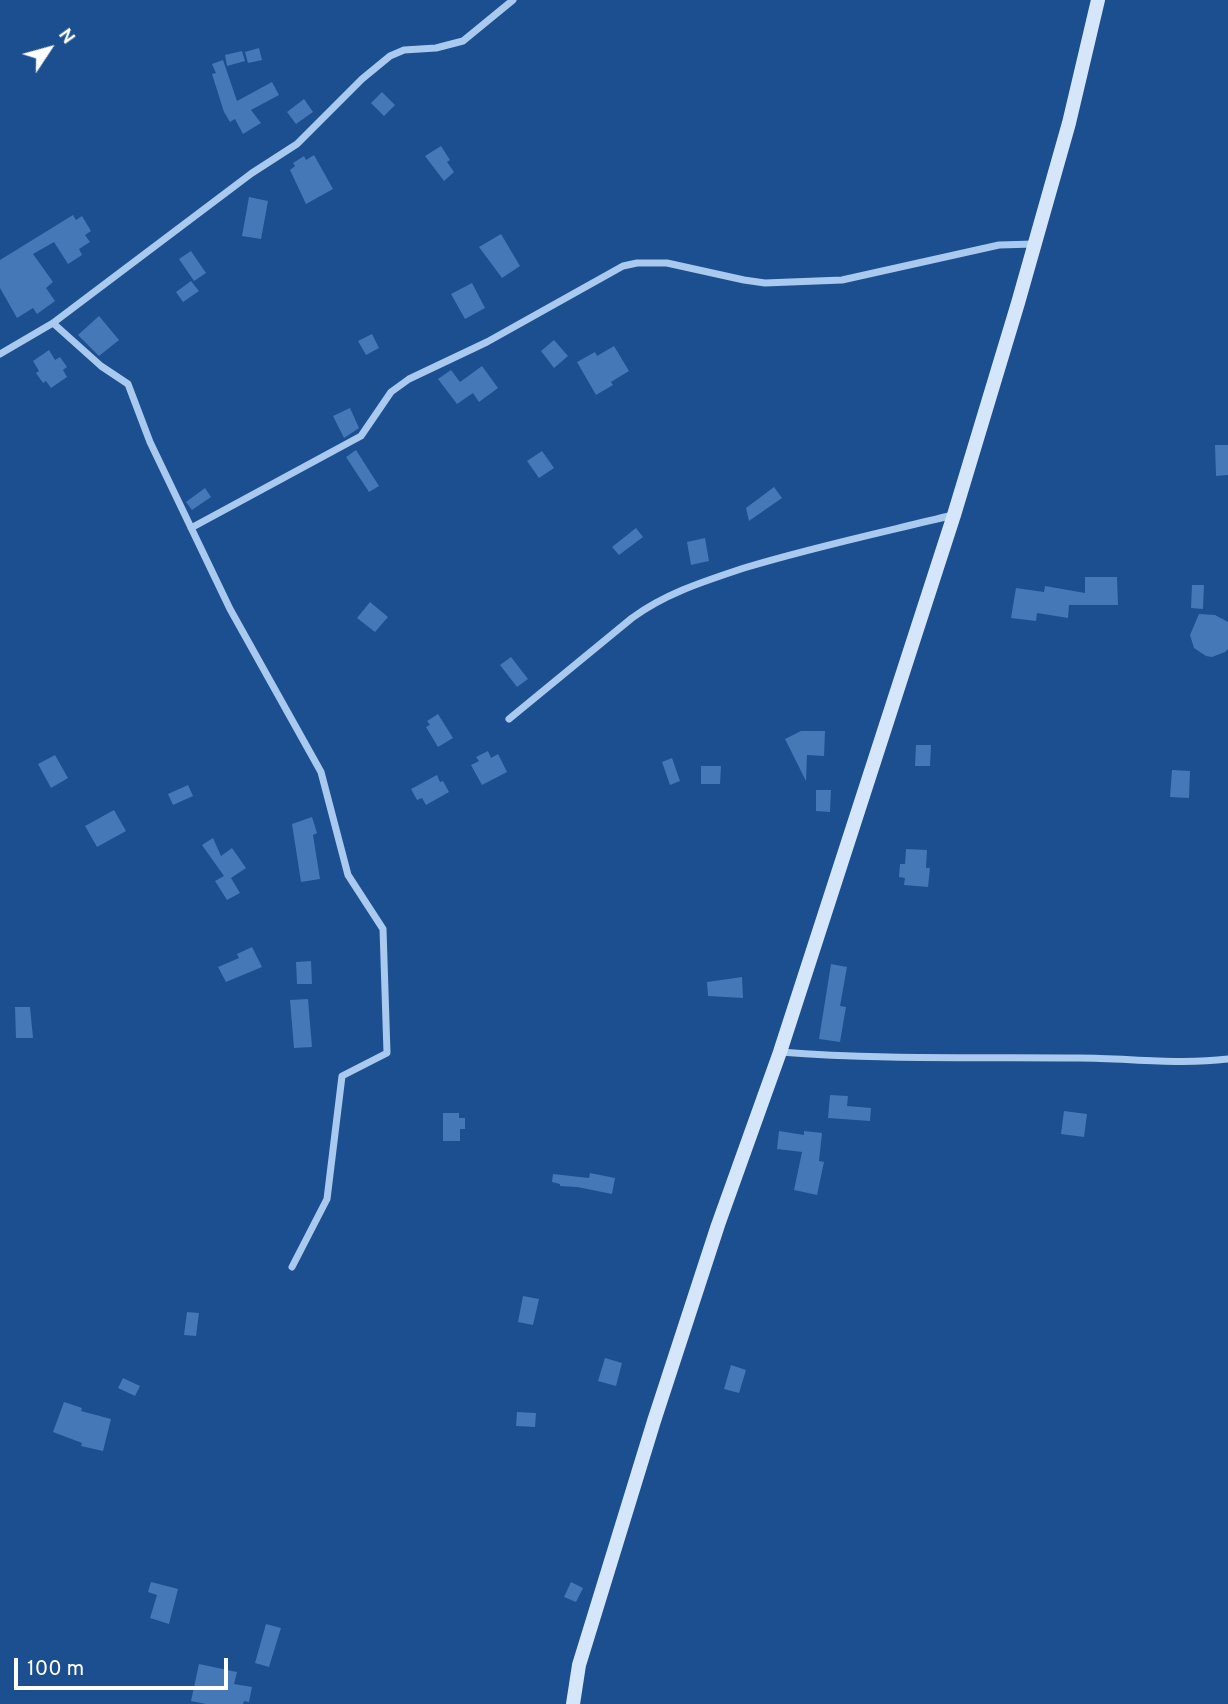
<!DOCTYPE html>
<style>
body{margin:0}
#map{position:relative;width:1228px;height:1704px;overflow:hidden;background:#1b4f8f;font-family:Overpass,sans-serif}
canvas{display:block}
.north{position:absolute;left:14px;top:14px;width:70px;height:70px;-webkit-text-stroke:5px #1b4f8f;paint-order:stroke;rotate:54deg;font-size:19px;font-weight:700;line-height:28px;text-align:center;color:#fff}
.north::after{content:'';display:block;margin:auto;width:24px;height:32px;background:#fff;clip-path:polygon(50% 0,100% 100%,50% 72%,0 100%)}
.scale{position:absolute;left:14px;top:1658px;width:214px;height:32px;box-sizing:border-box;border:4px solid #fff;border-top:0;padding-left:9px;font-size:21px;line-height:24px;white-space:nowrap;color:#fff;-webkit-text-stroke:5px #1b4f8f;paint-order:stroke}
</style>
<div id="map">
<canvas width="1228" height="1704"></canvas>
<div class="north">N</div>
<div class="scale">100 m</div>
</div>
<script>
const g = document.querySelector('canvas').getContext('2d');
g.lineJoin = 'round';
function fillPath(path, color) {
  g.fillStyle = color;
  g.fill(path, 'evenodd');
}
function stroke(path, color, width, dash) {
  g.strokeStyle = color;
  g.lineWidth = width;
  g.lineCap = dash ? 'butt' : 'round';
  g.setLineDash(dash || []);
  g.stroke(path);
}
const building = new Path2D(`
 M259 48 262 60 248 63 245 52Z
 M242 51 245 61 227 66 225 55Z
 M223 60 237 101 272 82 279 95 251 110 261 123 243 134 235 119 230 122 224 112 212 74 216 73 212 64Z
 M382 92 395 105 384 116 371 103Z
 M304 99 313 112 296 124 287 112Z
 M441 146 450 160 447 162 454 172 444 181 425 156Z
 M314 155 333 189 306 204 290 170 295 166 293 163 304 156 306 160Z
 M249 197 268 201 261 239 242 236Z
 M73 215 76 220 82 216 91 231 85 235 90 242 79 249 82 255 68 264 54 242 33 254 53 282 46 288 55 301 37 314 33 308 17 318 0 288V260Z
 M501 234 520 266 502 278 479 247Z
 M191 251 206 273 194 281 179 259Z
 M191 281 199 291 183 302 176 292Z
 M472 283 485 308 465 319 451 294Z
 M99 316 119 340 99 356 78 335Z
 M372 334 379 348 366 355 358 341Z
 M554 340 568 356 554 368 541 351Z
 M614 346 629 371 611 382 613 385 596 395 577 362 595 352 597 356Z
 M49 350 55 360 60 357 67 367 63 370 67 377 51 388 46 381 43 383 36 373 39 371 33 361Z
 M482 366 498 388 479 402 473 393 457 404 438 379 451 370 460 382Z
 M350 408 359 428 344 438 333 416Z
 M1215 445H1228V475L1216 476Z
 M356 450 379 486 369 492 346 457Z
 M542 451 554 468 539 478 527 461Z
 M774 487 782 498 749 521 746 508Z
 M205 488 211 497 192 510 186 502Z
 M636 528 643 537 619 555 612 547Z
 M705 538 709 561 691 565 687 542Z
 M1085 577H1117L1118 605H1069L1068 618 1037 613 1036 621 1011 618 1016 588 1044 592 1045 586 1085 593Z
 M1192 585H1204L1203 609 1191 608Z
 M370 602 388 617 375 632 357 618Z
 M1199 614 1215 615 1228 622V649L1225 652 1212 657 1206 656 1194 648 1190 635Z
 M511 657 528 679 517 687 500 665Z
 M438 714 453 738 438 747 426 727 430 725 427 721Z
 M801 731H825L824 756 807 755 806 781 785 739Z
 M916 745H931L930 766H915Z
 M488 751 491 758 498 754 507 772 482 785 471 765 479 761 476 757Z
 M55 755 68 778 51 788 38 764Z
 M672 758 680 781 670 785 662 762Z
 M701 766H721L720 784H701Z
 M1172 770 1190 771 1189 798 1170 797Z
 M437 775 440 782 443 781 449 792 426 805 422 798 417 800 411 789Z
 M188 785 193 796 173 805 168 794Z
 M816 790H831L830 812 816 811Z
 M114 810 126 831 97 847 85 826Z
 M312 817 317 833 313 835 320 879 301 882 292 824Z
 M213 838 221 856 232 848 246 868 231 878 240 893 227 900 215 881 224 876 202 845Z
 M906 849 927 850 926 868H930L928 887 904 885 905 878 899 877 900 864H905Z
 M252 947 262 967 226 982 218 967 239 958 237 954Z
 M311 961 312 984H297L296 962Z
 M831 964 847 967 840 1006 846 1007 840 1042 819 1039Z
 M742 977 743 998 708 996 707 982Z
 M308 999 312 1047 294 1048 290 1000Z
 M15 1007H30L33 1038H16Z
 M830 1095 848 1096 847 1106 871 1108 870 1121 828 1118Z
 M1064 1111 1087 1114 1084 1137 1061 1134Z
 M443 1113H459V1118H465V1129H460V1141H443Z
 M779 1131 804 1135V1131L822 1133 819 1161 824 1162 817 1195 794 1190 802 1152 777 1149Z
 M590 1173 615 1178 612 1194 577 1187 560 1186V1184L552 1182 553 1174 589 1178Z
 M523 1296 539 1299 533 1325 518 1322Z
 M187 1312 199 1313 196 1336 184 1335Z
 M605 1358 622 1363 616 1386 598 1381Z
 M731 1365 746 1370 739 1393 724 1389Z
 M123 1378 140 1386 135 1396 118 1388Z
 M64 1402 82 1408 81 1411 111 1419 103 1451 81 1446 82 1443 53 1432Z
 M517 1412 536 1413 535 1427 516 1426Z
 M151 1582 178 1589 169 1624 150 1618 157 1595 148 1592Z
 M571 1582 583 1588 576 1602 564 1597Z
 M266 1624 281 1628 269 1667 255 1663Z
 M199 1664 237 1672 234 1684 252 1687 249 1702 244 1701 243 1704H206L191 1701Z`);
const street = new Path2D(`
 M53 323 101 366 128 384 150 442 230 609 321 772 348 875 383 929 387 1053 342 1076 327 1199 292 1267
 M0 354 53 323 252 173 297 144 362 79 390 56 404 50 436 48 463 41 513 0
 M191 528 361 436 391 392 409 379 487 342 623 266 637 263H667L744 280 765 283 842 280 999 245 1034 244
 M509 719 632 618C666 593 705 581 744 568 813 547 884 532 953 515
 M780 1052C879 1060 979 1057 1079 1058 1128 1058 1178 1065 1228 1059`);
const secondary = new Path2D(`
 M573 1704 579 1665 654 1421 718 1225 780 1052 954 515 1018 303 1069 123 1098 0`);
fillPath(building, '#4478b7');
stroke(street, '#a9c9ee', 7);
stroke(secondary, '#d6e6fa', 14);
</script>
